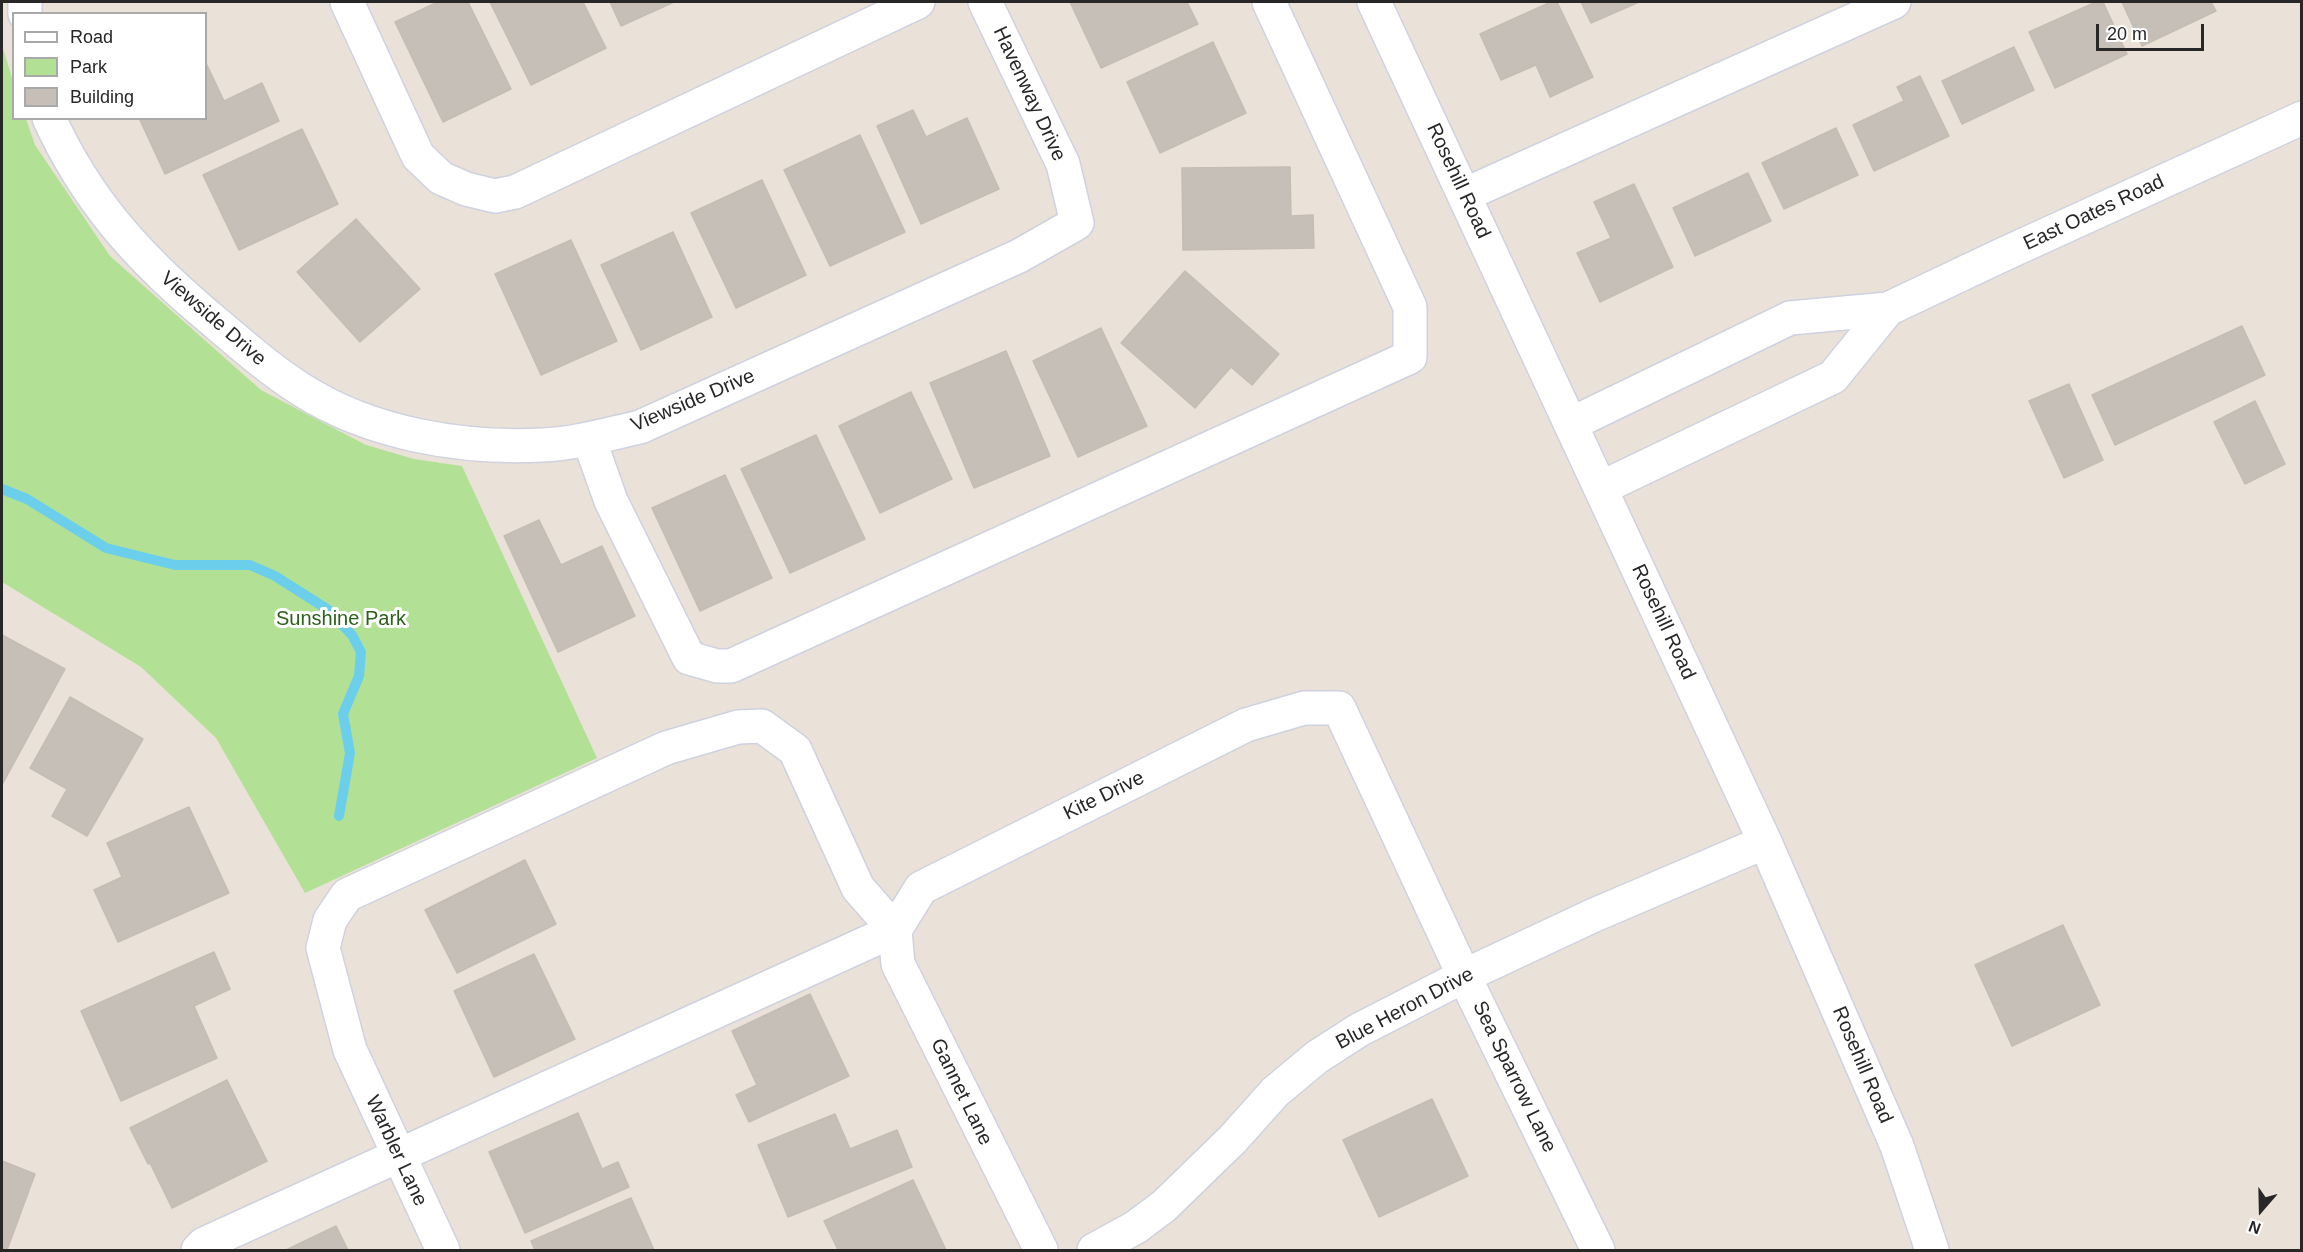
<!DOCTYPE html>
<style>
body{margin:0}
#map{position:relative;width:2303px;height:1252px;overflow:hidden;background:#eae2d8;font-family:Arial,sans-serif}
canvas{display:block}
.frame{position:absolute;inset:0;border:3px solid #272727;pointer-events:none}
.legend{position:absolute;left:12px;top:12px;width:195px;height:108px;box-sizing:border-box;background:#fff;border:2px solid #a9a9a9;margin:0;padding:8px 10px;list-style:none;font-size:18px;color:#272727}
.legend li{display:flex;align-items:center;gap:12px;height:30px}
.legend b{width:30px;border:2px solid #a9a9a9}
.north{position:absolute;left:2231px;top:1180px;width:60px;height:60px;-webkit-text-stroke:4px #fff;paint-order:stroke;rotate:200deg;font-size:16px;font-weight:700;line-height:24px;text-align:center;color:#272727}
.north::after{content:'';display:block;margin:auto;width:21px;height:27px;background:#272727;clip-path:polygon(50% 0,100% 100%,50% 72%,0 100%)}
.scale{position:absolute;left:2096px;top:24px;width:108px;height:27px;box-sizing:border-box;border:3px solid #272727;border-top:0;padding-left:8px;font-size:18px;line-height:21px;white-space:nowrap;color:#272727;-webkit-text-stroke:4px #fff;paint-order:stroke}
</style>
<div id="map">
<canvas width="2303" height="1252"></canvas>
<div class="frame"></div>
<ul class="legend">
<li><b style="height:8px;background:#fff"></b>Road</li>
<li><b style="height:16px;background:#b2e195"></b>Park</li>
<li><b style="height:16px;background:#c5bfb8"></b>Building</li>
</ul>
<div class="north">N</div>
<div class="scale">20 m</div>
</div>
<script>
const g = document.querySelector('canvas').getContext('2d');
g.lineJoin = 'round';
function fillPath(path, color) {
  g.fillStyle = color;
  g.fill(path, 'evenodd');
}
function stroke(path, color, width, dash) {
  g.strokeStyle = color;
  g.lineWidth = width;
  g.lineCap = dash ? 'butt' : 'round';
  g.setLineDash(dash || []);
  g.stroke(path);
}
function label(font, color, halo, rows, align = 'center') {
  g.font = font + ' Arial,sans-serif';
  g.lineWidth = 6;
  g.setLineDash([]);
  g.textBaseline = 'middle';
  g.strokeStyle = halo;
  g.fillStyle = color;
  for (const [text, x, y, turn = 0] of rows) {
    g.save();
    g.translate(x, y);
    g.rotate((+turn || 0) * Math.PI / 180);
    g.textAlign = isNaN(turn) ? turn : align;
    if (halo) g.strokeText(text, 0, 0);
    g.fillText(text, 0, 0);
    g.restore();
  }
}
const green = new Path2D(`
 M2 45 13 81 14 118 26 119 35 145 110 256 261 390 366 445 414 459 462 466 597 758 305 893 216 738 141 667 2 582Z`);
const stream = new Path2D(`
 M2 489 27 499 106 548 175 565H250L275 576 327 609 352 635 361 652 359 676 343 714 350 753 339 816`);
const building = new Path2D(`
 M438 2H468L511 89 443 122 395 22Z
 M490 2H583L606 48 531 85Z
 M610 2H674L621 26Z
 M1070 2H1187L1198 24 1101 68Z
 M1551 2H1557L1593 77 1550 97 1536 65 1501 80 1480 34Z
 M1581 2H1639L1591 23Z
 M2096 2H2103L2127 54 2055 88 2029 32Z
 M2122 2H2211L2216 11 2142 46Z
 M1213 42 1246 113 1160 153 1127 82Z
 M2014 47 2034 90 1962 124 1942 81Z
 M206 63 224 101 262 83 279 121 165 174 139 118H206Z
 M1920 76 1949 136 1874 171 1853 125 1904 101 1897 87Z
 M913 110 926 137 967 118 999 189 921 224 877 126Z
 M1836 128 1858 175 1784 209 1762 163Z
 M302 129 338 204 239 250 203 175Z
 M860 135 905 232 830 266 784 170Z
 M1290 167 1291 216 1313 215 1314 248 1183 250 1182 168Z
 M1748 173 1771 221 1695 256 1673 208Z
 M762 180 806 275 736 308 691 213Z
 M1634 184 1673 267 1600 302 1577 253 1611 238 1594 202Z
 M356 219 420 289 360 342 297 272Z
 M673 232 712 317 641 350 601 265Z
 M571 240 617 341 541 375 495 274Z
 M1185 271 1279 354 1252 385 1231 367 1195 408 1121 343Z
 M2242 326 2265 375 2115 445 2092 395Z
 M1101 328 1147 426 1078 457 1033 361Z
 M1006 351 1050 456 974 488 930 383Z
 M2069 384 2103 460 2064 478 2029 401Z
 M911 392 952 479 880 513 839 426Z
 M2255 401 2285 464 2245 484 2214 422Z
 M816 435 865 539 790 573 741 469Z
 M725 475 772 578 700 611 652 508Z
 M539 520 561 565 602 546 635 616 558 652 504 536Z
 M2 635 65 669 2 785Z
 M70 697 143 739 87 836 52 816 67 789 30 768Z
 M189 807 229 893 118 942 94 890 122 877 107 843Z
 M525 860 556 924 457 973 425 910Z
 M2063 925 2100 1005 2012 1046 1975 965Z
 M214 952 230 989 194 1006 217 1058 121 1101 81 1011Z
 M534 954 575 1039 494 1077 454 991Z
 M810 994 849 1076 749 1122 736 1095 757 1085 732 1031Z
 M227 1080 267 1161 172 1208 150 1163 148 1164 130 1128Z
 M1432 1099 1468 1176 1379 1217 1343 1140Z
 M578 1113 602 1169 618 1162 629 1187 525 1233 489 1152Z
 M835 1114 850 1149 897 1130 912 1167 788 1217 758 1145Z
 M2 1161 35 1174 7 1250H2Z
 M913 1180 946 1250H838L824 1221Z
 M631 1198 654 1250H535L531 1241Z
 M336 1226 348 1250H286Z`);
const minor = new Path2D(`
 M347 2 418 156 441 178 466 189 495 196 515 192 918 2
 M1374 2 1765 842 1897 1146 1932 1250
 M25 14V2
 M49 118C86 199 136 255 203 312 235 339 267 368 302 390 371 434 462 449 542 445 575 444 608 434 640 427L1019 256 1077 223 1063 164 985 2
 M1464 195 1894 2
 M1571 424 1790 318 1888 309 2002 255 2302 118
 M589 439 611 501 689 658 717 666H731L1410 357V307L1269 2
 M1601 488 1833 377 1888 309
 M895 930 921 888 1246 725 1304 708H1339L1464 976 1598 1250
 M895 930 898 964 1041 1250
 M198 1250 204 1244 895 930
 M443 1250 350 1050 323 948 330 920 347 895 666 748 738 727 762 726 795 750 858 888 895 930
 M1094 1250 1136 1227 1164 1206 1233 1139 1275 1092 1317 1057 1359 1030 1464 976 1592 916 1765 842`);
const streetNames = [
 ["Havenway Drive",1029,94,65],
 ["Rosehill Road",1458,181,65],
 ["East Oates Road",2094,213,-25],
 ["Viewside Drive",213,319,41],
 ["Viewside Drive",693,401,-23],
 ["Rosehill Road",1663,622,65],
 ["Kite Drive",1104,796,-26],
 ["Blue Heron Drive",1405,1009,-28],
 ["Rosehill Road",1862,1065,67],
 ["Sea Sparrow Lane",1514,1077,64],
 ["Gannet Lane",961,1092,64],
 ["Warbler Lane",396,1151,65]
];
const parkNames = [
 ["Sunshine Park",341,619]
];
fillPath(green, '#b2e195');
stroke(stream, '#6bcfec', 10);
fillPath(building, '#c5bfb8');
stroke(building, '#c5bdb2', 1.5);
stroke(minor, '#ced2e0', 36);
stroke(minor, '#fff', 33);
label('20px', '#272727', '#fff', streetNames);
label('20px', '#2c611a', '#fff', parkNames);
</script>
